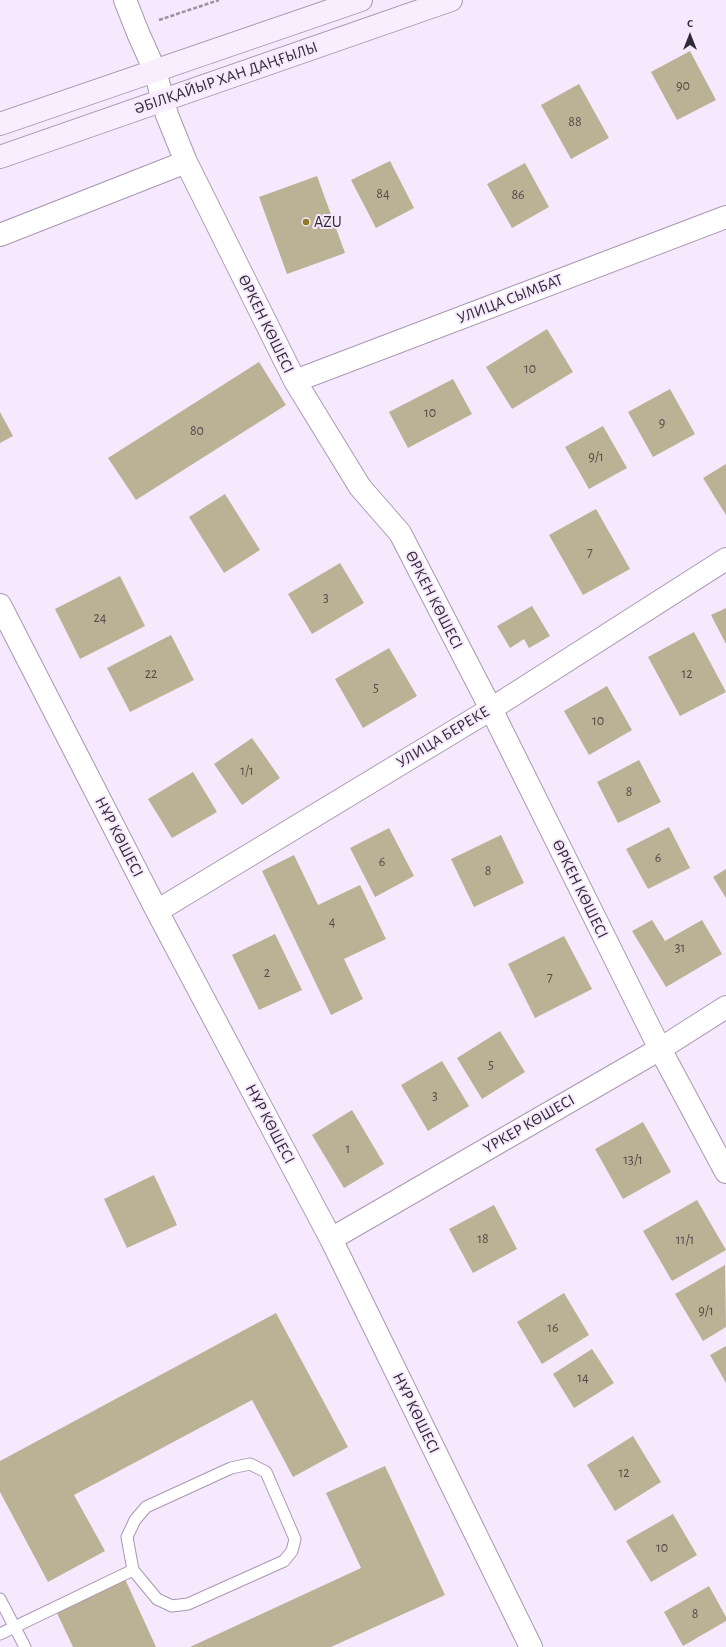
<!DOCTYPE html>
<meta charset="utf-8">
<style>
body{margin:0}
#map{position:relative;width:726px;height:1647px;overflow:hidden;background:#f6e8fd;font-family:"Alegreya Sans",sans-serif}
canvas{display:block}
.north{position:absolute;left:670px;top:16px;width:40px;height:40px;-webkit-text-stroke:3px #f6e8fd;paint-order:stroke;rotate:0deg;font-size:11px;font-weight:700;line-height:16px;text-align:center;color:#302a34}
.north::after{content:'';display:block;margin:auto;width:14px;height:18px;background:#302a34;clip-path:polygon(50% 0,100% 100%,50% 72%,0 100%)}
</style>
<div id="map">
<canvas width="726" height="1647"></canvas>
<div class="north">С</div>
</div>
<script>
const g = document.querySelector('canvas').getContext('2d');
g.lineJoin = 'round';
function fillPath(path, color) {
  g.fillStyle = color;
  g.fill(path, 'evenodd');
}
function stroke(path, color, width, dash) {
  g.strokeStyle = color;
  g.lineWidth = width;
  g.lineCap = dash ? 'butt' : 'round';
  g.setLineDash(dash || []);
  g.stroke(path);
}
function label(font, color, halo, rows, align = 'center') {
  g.font = font + ' "Alegreya Sans",sans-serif';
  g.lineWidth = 4;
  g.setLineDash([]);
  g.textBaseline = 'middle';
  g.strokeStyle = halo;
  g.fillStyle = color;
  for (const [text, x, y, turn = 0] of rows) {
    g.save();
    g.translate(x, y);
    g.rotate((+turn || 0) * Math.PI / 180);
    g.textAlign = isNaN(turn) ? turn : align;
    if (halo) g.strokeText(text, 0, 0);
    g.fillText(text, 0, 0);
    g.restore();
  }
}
const building = new Path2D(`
 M690 51 716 100 677 120 651 72Z
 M579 84 609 138 571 159 541 105Z
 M390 161 414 208 376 228 351 180Z
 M525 163 549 207 512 228 487 184Z
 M317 176 345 253 287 274 259 197Z
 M547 329 573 372 512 409 486 367Z
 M259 362 286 405 136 500 108 458Z
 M453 379 472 414 408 448 389 412Z
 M670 389 695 434 653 457 628 412Z
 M0 412 13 436 0 443Z
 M603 426 627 468 589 489 565 447Z
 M726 464V515L703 478Z
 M225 494 260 550 224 573 189 517Z
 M596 509 630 569 583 595 549 535Z
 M340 563 364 603 312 634 288 594Z
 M120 576 145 626 80 659 55 609Z
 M532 606 550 636 529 648 524 639 510 648 497 626Z
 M726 608V644L711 615Z
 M694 632 726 692 680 716 648 657Z
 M171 635 194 680 130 712 107 668Z
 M389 648 417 696 363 728 335 679Z
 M607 686 632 730 589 755 564 711Z
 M252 738 280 778 242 805 214 764Z
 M639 760 661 802 618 823 597 782Z
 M193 772 217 812 172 838 148 799Z
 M669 827 690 868 648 889 626 849Z
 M389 828 414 876 375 897 350 848Z
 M501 835 524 883 474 907 451 859Z
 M294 855 318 905 360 885 386 939 344 959 363 999 331 1015 262 871Z
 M726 869V898L713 877Z
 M652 920 665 941 702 920 722 954 666 987 632 931Z
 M275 934 302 990 259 1010 232 955Z
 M564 936 592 989 535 1018 508 964Z
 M500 1031 525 1072 482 1099 457 1058Z
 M442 1061 469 1106 428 1131 401 1085Z
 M352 1110 384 1164 344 1188 312 1135Z
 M643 1122 671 1172 623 1199 595 1149Z
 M154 1175 177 1225 127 1248 104 1199Z
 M697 1200 726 1250 672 1281 643 1231Z
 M494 1205 517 1249 473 1273 449 1229Z
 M725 1265 726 1327 703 1341 675 1294Z
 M564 1293 589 1335 542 1364 517 1322Z
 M276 1313 348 1447 293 1477 252 1400 74 1495 105 1551 48 1582 0 1492V1461Z
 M726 1346V1383L710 1355Z
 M592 1349 614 1383 574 1408 553 1374Z
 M633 1436 661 1482 615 1511 587 1465Z
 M385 1466 445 1595 331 1647H190L361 1568 326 1493Z
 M673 1514 697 1555 651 1582 626 1541Z
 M125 1579 156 1647H73L56 1611Z
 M709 1586 726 1617V1621L683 1646 664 1612Z`);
const path = new Path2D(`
 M159 20 219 0`);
const lane = new Path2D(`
 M250 1464 266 1472 295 1539 292 1551 284 1561 188 1604 172 1606 157 1599 133 1570 127 1537 135 1520 146 1507 231 1468Z
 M0 1599 25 1647
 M0 1634 133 1570`);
const street = new Path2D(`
 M125 0 138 33 155 71 167 115 186 162 295 381 360 487 400 533 491 709 660 1049 726 1172
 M0 235 186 162
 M295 381 726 217
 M0 605 157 911 331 1239 531 1647
 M157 911 491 709 726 559
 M331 1239 660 1049 726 1007`);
const secondary = new Path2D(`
 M0 124 361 0
 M0 157 451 0`);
const markers = [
 [306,222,4,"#92791f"]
];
const numberNames = [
 ["90",683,86],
 ["88",575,122],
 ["84",383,194],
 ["86",518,195],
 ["10",530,369],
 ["10",430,413],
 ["9",662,423],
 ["80",197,431],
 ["9/1",596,457],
 ["7",590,552],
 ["3",326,598],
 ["24",100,618],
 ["22",151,674],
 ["12",687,674],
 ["5",376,688],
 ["10",598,721],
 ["1/1",247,771],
 ["8",629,792],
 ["6",658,858],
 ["6",382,862],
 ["8",488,871],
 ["4",332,922],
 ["31",680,948],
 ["2",267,973],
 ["7",550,977],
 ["5",491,1065],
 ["3",435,1096],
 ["1",348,1149],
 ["13/1",633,1160],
 ["18",483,1239],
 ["11/1",685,1240],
 ["9/1",706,1311],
 ["16",553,1328],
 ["14",583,1378],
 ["12",624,1473],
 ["10",662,1548],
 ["8",695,1614]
];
const streetNames = [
 ["ӘБІЛҚАЙЫР ХАН ДАҢҒЫЛЫ",226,78,-19],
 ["УЛИЦА СЫМБАТ",510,299,-21],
 ["ӨРКЕН КӨШЕСІ",266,324,64],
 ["ӨРКЕН КӨШЕСІ",434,600,63],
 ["УЛИЦА БЕРЕКЕ",443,737,-31],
 ["НҰР КӨШЕСІ",119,837,63],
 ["ӨРКЕН КӨШЕСІ",580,889,64],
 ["НҰР КӨШЕСІ",270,1124,62],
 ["ҮРКЕР КӨШЕСІ",529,1124,-30],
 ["НҰР КӨШЕСІ",416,1413,64]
];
const poiNames = [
 ["AZU",314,222]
];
fillPath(building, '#bbb295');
stroke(lane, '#a998b1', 13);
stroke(street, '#a998b1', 24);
stroke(secondary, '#a998b1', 24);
stroke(path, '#9b91a1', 2.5, [4, 2]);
stroke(lane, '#fff', 11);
stroke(street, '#fff', 22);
stroke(secondary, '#f9eefe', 22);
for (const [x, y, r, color] of markers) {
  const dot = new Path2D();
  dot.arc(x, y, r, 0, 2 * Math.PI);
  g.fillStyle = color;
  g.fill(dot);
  stroke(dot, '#f6e8fd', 1.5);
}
label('14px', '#534c4c', null, numberNames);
label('16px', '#302a34', '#f6e8fd', streetNames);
label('16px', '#302a34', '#f6e8fd', poiNames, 'left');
</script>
